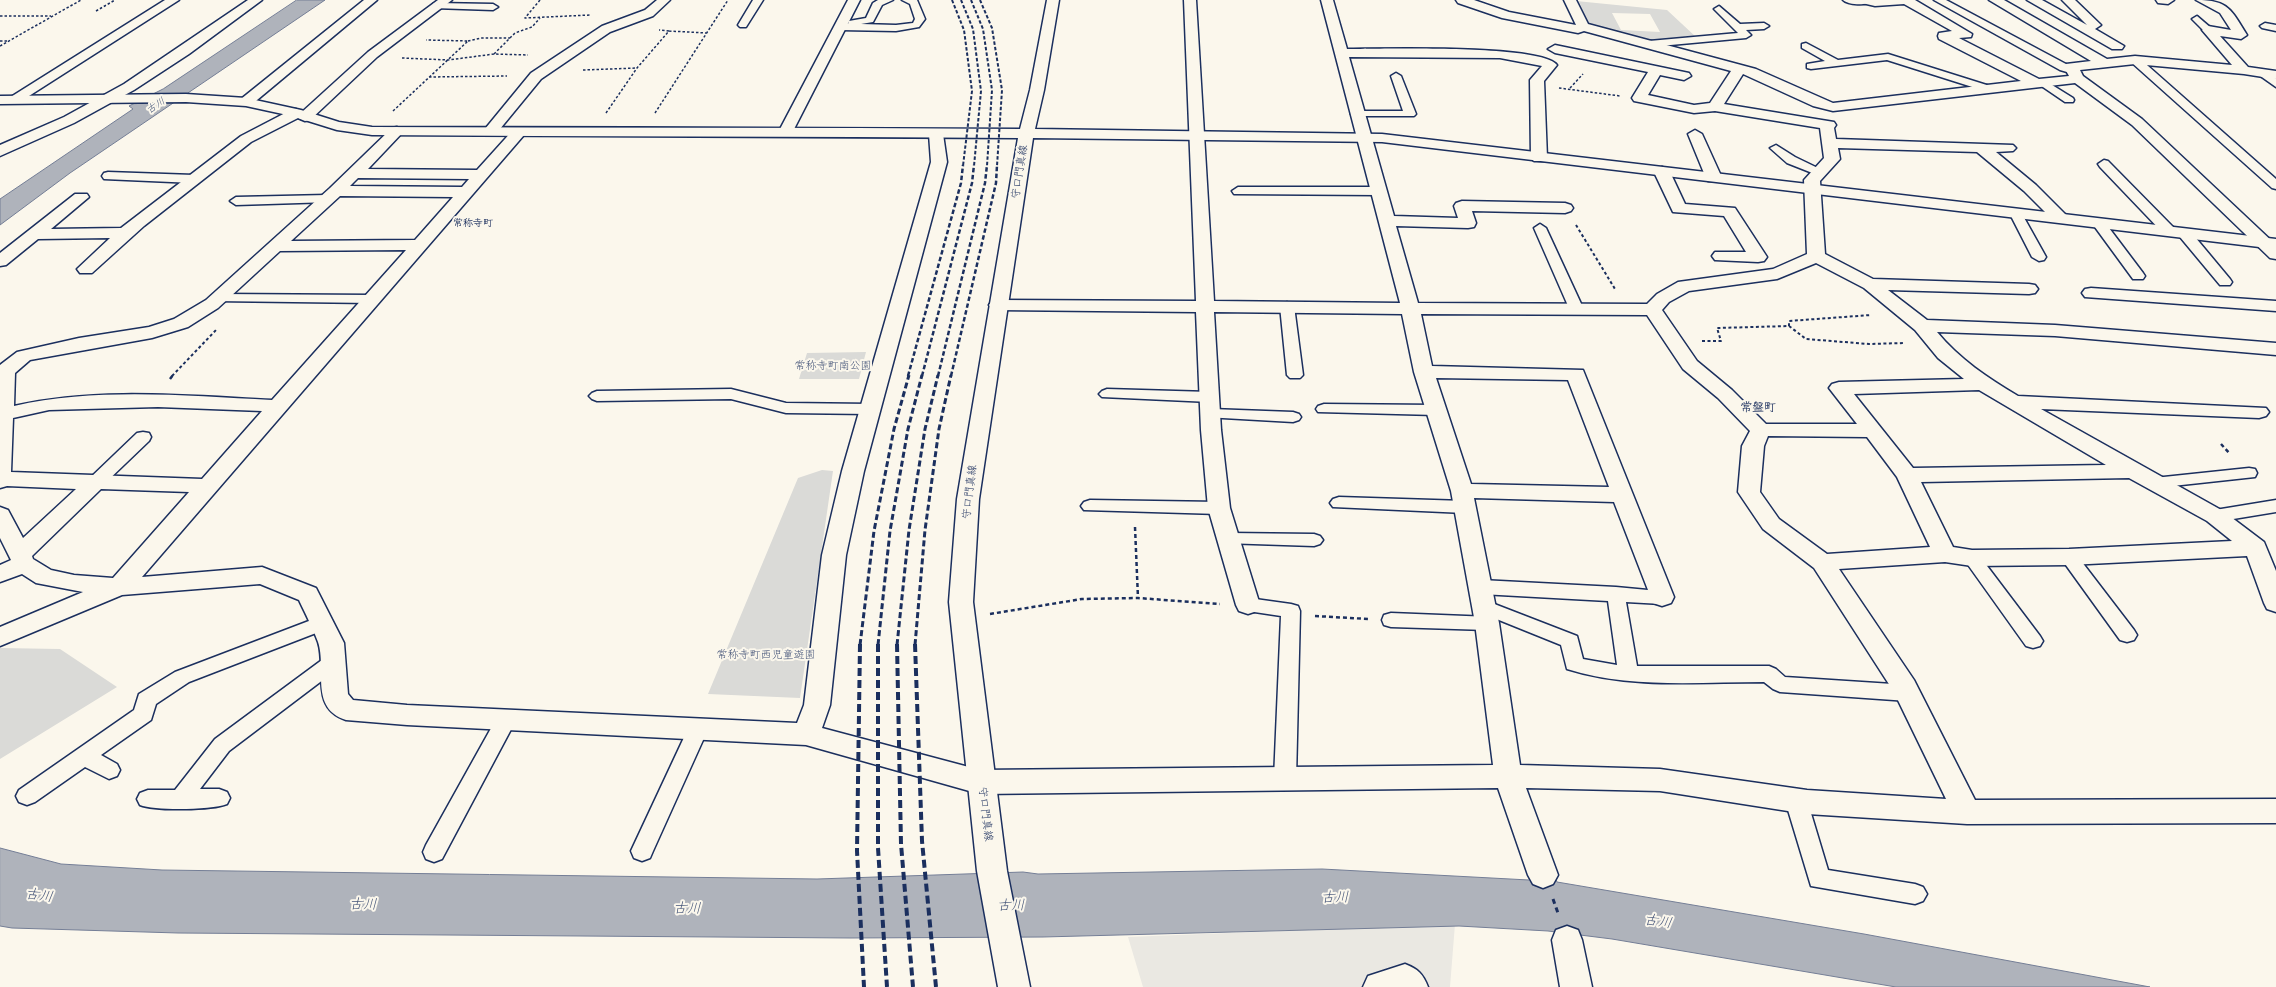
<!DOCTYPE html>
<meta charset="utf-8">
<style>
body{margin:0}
canvas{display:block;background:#fbf7ec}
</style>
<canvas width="2276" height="987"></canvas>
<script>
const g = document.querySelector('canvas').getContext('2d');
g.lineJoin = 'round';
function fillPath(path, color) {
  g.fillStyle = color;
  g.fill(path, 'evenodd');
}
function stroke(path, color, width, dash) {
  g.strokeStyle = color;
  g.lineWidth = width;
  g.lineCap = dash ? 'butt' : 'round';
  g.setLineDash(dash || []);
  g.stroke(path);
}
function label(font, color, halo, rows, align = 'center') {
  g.font = font + ' Pangolin,"Klee One",sans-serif';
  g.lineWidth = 4;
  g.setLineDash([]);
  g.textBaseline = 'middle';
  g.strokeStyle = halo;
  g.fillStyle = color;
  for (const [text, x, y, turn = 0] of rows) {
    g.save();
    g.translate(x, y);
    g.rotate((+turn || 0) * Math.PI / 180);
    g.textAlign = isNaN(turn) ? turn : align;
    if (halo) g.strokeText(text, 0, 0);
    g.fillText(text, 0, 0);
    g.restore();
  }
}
const built = new Path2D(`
 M1455 924 1450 987H1143L1128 937Z`);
const green = new Path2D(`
 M1576 1 1667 10 1696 37 1641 41 1584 23ZM1612 13 1650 14 1660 32 1621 30Z
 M866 352 859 379H799L807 353Z
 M822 470 833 471 800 698 708 694 798 478Z
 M0 648 60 649 117 687 0 759Z`);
const water = new Path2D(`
 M297 0H325L70 173 0 225V199L133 109 129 106 163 89Z
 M0 848 61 864 162 870 817 879 1023 872 1038 874 1322 869 1529 880 1534 875 1554 876 1557 882 1864 934 2150 987H1896L1612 939 1548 931 1459 926 1043 937 850 938 178 933 12 928 0 926Z`);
const pathFar3 = new Path2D(`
 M540 0 525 18 590 15
 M96 11 115 0
 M0 16H51
 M669 31 706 33
 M0 41H7
 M468 41 481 38H510
 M0 46 81 0
 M494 54 515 33 532 27 540 18
 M402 58 448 60 494 54 528 55
 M583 70 636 68
 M429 77 507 76
 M1559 88 1620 96
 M1570 88 1583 74
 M393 111 468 41 426 40
 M606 113 637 68 669 31 659 30
 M655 113 728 0`);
const pathFar2 = new Path2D(`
 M1576 225 1615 289
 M1789 326 1806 339 1869 344 1905 343
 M1702 341H1721L1717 328 1789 326V321L1871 315
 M172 376 217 329`);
const pathFar1 = new Path2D(`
 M170 379 173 375
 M2221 444 2230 454
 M1135 527 1138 598
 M990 614 1082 599 1138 598 1220 604
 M1315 616 1368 619`);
const path = new Path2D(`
 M1553 899 1558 913`);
const lane = new Path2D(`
 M753 0H763L746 27H740L738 25Z
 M878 0H893L882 5 873 22 861 24 896 25 913 23 915 19 910 4 902 0H917L925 19 919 27 896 31 840 30 835 27 840 24H848L849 21 866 18 873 3Z
 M1843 0H1871L1872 1C1867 6 1848 5 1843 0Z
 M1934 0H1946L2079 71 2074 74 2060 70Z
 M436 3 493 4 498 7 493 10 433 8V4Z
 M1719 6 1740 24 1764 23 1769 26 1764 29 1746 30 1751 35 1746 38 1649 47 1644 44 1649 41 1738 33 1714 9Z
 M2197 16 2211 28V32H2205L2192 19Z
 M2265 23 2276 25V31L2262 28 2260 26Z
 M1806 43 1838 60 1888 54 1993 87 1994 89 1993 91H1985L1887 60 1811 69 1807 68V64L1825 61 1802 48V44Z
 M2135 57 2139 58 2276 179V189L2272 188 2131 62 2130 60Z
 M2263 70 2276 79V87L2259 75V71Z
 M1396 73 1401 76 1416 114 1414 116H1353L1351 114 1353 112 1357 111H1403L1391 76Z
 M2044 80 2073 98 2074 100 2073 102H2065L2040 85V81Z
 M1776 145 1795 157 1826 172 1820 176 1787 163 1770 148Z
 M2104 160 2108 161 2175 229 2176 232 2175 235H2165L2100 167 2098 164Z
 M108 172 194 175 200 179 194 183 104 179 102 176 104 173Z
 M1238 187H1378L1384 191 1378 195 1234 194 1232 191Z
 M327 195 333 199 331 202 236 205 230 201 236 197Z
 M2016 210 2022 214 2046 257 2044 260 2039 261 2032 257 2010 214Z
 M2098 219 2103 220 2143 273 2145 276 2143 279H2133L2092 223Z
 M1540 224 1546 228 1583 308 1581 311 1576 312 1569 308 1534 228Z
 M2185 230 2190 231 2230 279 2232 282 2230 285H2220L2180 237 2179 234Z
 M219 294 372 295 379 299 372 303 214 301 212 298Z
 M1287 302 1294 306 1303 375 1300 378H1290L1287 375 1280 306Z
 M731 389 786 403 871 404 877 406 879 409 877 412 871 414 786 413 731 399 597 401 592 399 589 396 592 393 597 391Z
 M1107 389 1210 392 1215 394 1218 397 1215 400 1210 402 1102 397 1099 394 1102 391Z
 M1324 404 1436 405 1442 407 1444 410 1442 413 1436 415 1318 412 1316 409 1318 406Z
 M1211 409 1293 412 1299 414 1301 417 1299 420 1293 422 1205 417 1203 414 1205 411Z
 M143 432 149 433 151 437 149 441 102 486 96 487 90 486 88 482 90 478 137 433Z
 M2249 468 2255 469 2257 473 2255 477 2154 488 2148 487 2146 483 2148 479 2154 478Z
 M1339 497 1465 501 1471 503 1474 507 1471 511 1465 513 1333 507 1330 503 1333 499Z
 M1090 500 1219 502 1225 504 1228 508 1225 512 1219 514 1084 510 1081 506 1084 502Z
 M2276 500V512L2215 522 2209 520 2206 516 2209 512 2215 510Z
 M1229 533 1314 534 1320 536 1323 540 1320 544 1314 546 1223 543 1220 539 1223 535Z
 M2069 551 2075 553 2134 630 2137 635 2134 640 2127 642 2120 640 2063 561 2060 557 2063 553Z
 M1972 552 1978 554 2040 636 2043 641 2040 646 2033 648 2026 646 1966 562 1963 558 1966 554Z
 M1481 580 1616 587 1669 592 1671 597 1669 602 1662 604 1626 602 1637 666H1769L1776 669 1785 677 1908 685 1915 687 1918 693 1915 699 1908 701 1780 692 1773 689 1764 682C1699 682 1630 689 1567 669L1561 645 1494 618 1497 623 1494 628 1487 630 1391 627 1384 625 1382 620 1384 615 1391 613 1491 617 1477 612 1475 607 1477 602 1484 600 1577 636 1583 659 1617 665 1608 601 1481 594 1474 592 1472 587 1474 582Z
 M1248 598 1291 604 1298 606 1300 611 1296 779 1293 785 1285 788 1277 785 1274 779 1281 616 1241 610 1239 605 1241 600Z
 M322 616 329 618 332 623 329 628 189 682 156 704 151 720 101 755 117 764 120 770 117 776 109 779 85 767 35 802 27 805 19 802 16 796 19 790 134 710 139 694 175 672Z
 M333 655 340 657 343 662 340 667 229 751 200 789H219L227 792 230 798 227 804C212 810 155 811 140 805L137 799 140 793 148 790H175L215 739 326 657Z
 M506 712 513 714 516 720 442 859 434 862 426 859 423 852 426 845 499 714Z
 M698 721 705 723 708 729 653 851 650 858 642 861 634 858 631 851 688 729 691 723Z
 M1796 791 1804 794 1807 800 1828 870 1915 884 1923 887 1927 894 1923 901 1915 904 1811 886 1785 800 1788 794Z`);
const street = new Path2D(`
 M165 0H179L18 103H8L6 100Z
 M248 0H262L189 54 134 90 74 123 0 156V145L64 117 124 84Z
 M364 0H377L251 105H241L239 102 241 99Z
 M438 0H452L377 57 310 120 305 121 298 118 251 142 144 226 92 273H80L77 269 110 238 38 239 6 265 0 266V253L75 194H87L89 197 51 229 121 228 241 136 291 110 296 109 302 112 368 52Z
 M657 0H670L653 16 610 32 541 79 495 135H485L483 132 485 129 531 73 602 26 645 10Z
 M848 0H860L793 131 786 135 781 134 779 131Z
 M1184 0H1196L1214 301 1400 303 1321 0H1333L1347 49C1379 49 1542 44 1557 65L1544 81 1547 158 1544 161H1534L1531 158 1530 80 1542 66 1500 58 1349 57 1394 216 1458 218 1454 206 1456 203 1462 201 1565 203 1571 205 1573 208 1571 211 1565 213 1472 211 1476 223 1474 227 1468 228 1396 226 1418 303 1647 304 1657 294 1678 282 1773 269 1807 254 1804 180 1824 158 1820 128 1715 111 1694 113 1634 101 1632 98 1648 72 1555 53 1548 49 1555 45 1689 73 1691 76 1684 80 1660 75 1648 95 1694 105 1710 103 1731 71 1584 31 1578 33 1502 18 1458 3 1456 0H1474L1509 12 1576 25 1564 0H1576L1588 24 1756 69 1833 103 2021 81 1939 39 1938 36 1939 33 1952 31 1904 4 1875 6 1862 3 1860 0H1915L1972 34 1971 37 1959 38 2039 79 2069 76 2064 67 2066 64 2091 61 1989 0H2004L2107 59 2135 56 2232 65 2202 30 2208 26 2231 30 2220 13 2196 0C2229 0 2231 10 2247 35L2241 39 2220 36 2248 67 2276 71V79L2244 74 2135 64 2080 70 2083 76 2142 119 2276 245V259L2270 258 2132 125 2075 83 1833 111 1813 106 1743 74 1724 104 1834 122 1836 125 1834 128 1836 139 2013 145 2016 148 2013 151 1996 152 2036 185 2067 216 2069 219 2067 222H2055L2024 191 1977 152 1838 148 1840 159 1820 181 1825 254 1873 279 2029 284 2035 285 2038 289 2035 293 2029 294 1888 290 1927 320 2055 325 2276 343V355L2055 336 1937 332C1959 359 1988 378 2018 396L2266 408 2269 412 2266 416 2259 418 2041 409 2223 511 2264 542 2276 571V612L2267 609 2264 603 2247 556 2069 565 1972 566 1945 562 1839 569 1914 680 1975 800 2276 799V823L1967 824 1807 814 1660 791 1526 788 1558 875 1553 884 1543 888 1533 884 1528 875 1498 788 980 794 806 745 407 725 346 720C309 708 327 669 318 642 313 628 305 613 299 600L260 584 122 595 0 646V627L83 592 36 583 22 574 0 582V565L11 560 0 538V507L8 510 23 538 76 489 7 486 0 488V365L17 352 79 338 149 327 174 319 206 300 330 188 392 128 397 127 404 131 368 169 477 170 514 129H524L526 132 524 135 142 577 262 567 316 588 344 643 348 694 353 700 407 705 797 723 804 705 822 555 842 471 931 162 929 134 936 130 943 134 947 162 864 471 846 555 830 705 822 728 980 770 1493 765 1475 623 1451 491 1414 372 1402 314 1214 312 1221 430 1230 508 1260 605 1257 611 1248 614 1239 611 1236 605 1208 508 1201 430 1196 312 998 310 992 309 989 305 992 301 998 300 1196 301ZM358 178 469 179 462 187 350 186ZM340 196 453 197 415 240 291 241ZM406 250 272 400C187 396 98 387 14 406L15 373 30 360 152 338 188 327 218 308 280 251ZM1816 263 1864 288 1915 330 1938 358 1964 379 1839 382 1832 384 1829 388 1857 424H1766L1732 390 1697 361 1662 310 1669 302 1689 291 1777 279ZM1421 314 1647 315 1683 369 1718 398 1750 431 1742 446 1738 492 1763 529 1814 568 1894 692 1946 799 1807 790 1660 769 1520 765 1499 623 1474 498 1614 502 1653 603 1662 606 1671 603 1674 597 1583 370 1432 366ZM1436 378 1568 380 1609 487 1471 484ZM1979 390 2106 465 1913 468 1854 394ZM158 407 262 411 202 479 11 472 13 418 49 410ZM1768 436 1867 437 1897 477 1930 547 1827 554 1779 519 1760 492 1764 446ZM2129 478 2207 521 2232 541 2069 549 1972 550 1953 547 1921 482ZM101 489 189 492 113 578 74 575 51 570 33 559 32 556Z
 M2027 0H2042L2087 25 2062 0H2075L2101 25 2095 29 2124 46 2122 49H2112Z
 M2156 0H2174L2168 4 2158 3Z
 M1695 130 1702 134 1722 178 1720 181H1708L1706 178 1688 134Z
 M1662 167 1667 169 1670 172 1685 204 1735 208 1767 257 1764 261 1758 262 1715 260 1712 256 1715 252H1746L1724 216 1673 212 1654 172 1657 169Z
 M2091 288 2276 301V311L2085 297 2082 293 2085 289Z
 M1567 926 1578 930 1582 940 1592 987H1560L1552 940 1556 930Z
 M1405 964C1418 969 1423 974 1428 987H1363L1368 976Z`);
const secondary = new Path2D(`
 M1047 0H1059L1044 90 1035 129 1382 134 2276 239V249L1382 142 1033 138 979 499 973 602 1007 871 1030 987H998L977 871 949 602 957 499 1018 138C803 136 587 137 372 135L337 130 292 116 246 106 186 102 0 104V96L186 94 246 98 301 110 339 122 372 127C588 128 804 127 1020 129L1030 90Z`);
const railFar3 = new Path2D(`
 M952 0 964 30 972 91 963 166
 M961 0 973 29 981 91 974 166
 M971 0 983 29 992 90 987 166
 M980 0 992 28 1002 90 997 166`);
const railFar2 = new Path2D(`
 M908 376 961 183 963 165
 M922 376 972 183 974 165
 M938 376 985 183 987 165
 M951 376 996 183 997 165`);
const railFar1 = new Path2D(`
 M860 645 874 531 894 429 909 375
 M878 645 890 531 908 429 922 375
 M897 645 909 530 925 429 938 375
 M915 645 925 530 939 429 951 375`);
const rail = new Path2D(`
 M860 644 857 851 864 987
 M878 644V848L887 987
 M897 644 901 844 913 987
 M915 644 922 841 936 987`);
const farWaternames = [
 ["古川",156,106,-34]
];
const farNeighbourhoodnames = [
 ["常称寺町",473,223]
];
const streetNames = [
 ["守口門真線",1020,172,-81],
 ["守口門真線",970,492,-83],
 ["守口門真線",985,814,83]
];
const parkNames = [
 ["常称寺町南公園",833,366],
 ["常称寺町西児童遊園",766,655]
];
const neighbourhoodNames = [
 ["常盤町",1758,408]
];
const nearWaternames = [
 ["古川",39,896,8],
 ["古川",1335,898,-1],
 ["古川",363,905,1],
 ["古川",1011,906,-1],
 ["古川",687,909,1],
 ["古川",1658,922,9]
];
fillPath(built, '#eae8e2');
fillPath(green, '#dadad7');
fillPath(water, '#afb3bb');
stroke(water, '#747e96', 1);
stroke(lane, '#1b2f5e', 3);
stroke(street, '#1b2f5e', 3);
stroke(secondary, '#1b2f5e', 3);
stroke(pathFar3, '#1b2f5e', 1.5, [2.5, 2]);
stroke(pathFar2, '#1b2f5e', 2, [3, 2.5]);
stroke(pathFar1, '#1b2f5e', 2.5, [4, 3]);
stroke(path, '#1b2f5e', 3, [5, 4]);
fillPath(lane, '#fbf7ec');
fillPath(street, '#fbf7ec');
fillPath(secondary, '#fbf7ec');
stroke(railFar3, '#1b2f5e', 2, [3.5, 2]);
stroke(railFar2, '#1b2f5e', 2.5, [4.5, 2.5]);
stroke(railFar1, '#1b2f5e', 3, [6, 3]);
stroke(rail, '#1b2f5e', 4, [8, 4]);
label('italic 10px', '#47577a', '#fbf7ec', farWaternames);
label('bold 10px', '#1b2f5e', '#fbf7ec', farNeighbourhoodnames);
label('11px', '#1b2f5e', '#fbf7ec', streetNames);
label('11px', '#415176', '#fbf7ec', parkNames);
label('bold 12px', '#1b2f5e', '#fbf7ec', neighbourhoodNames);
label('italic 14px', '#47577a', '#fbf7ec', nearWaternames);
</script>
